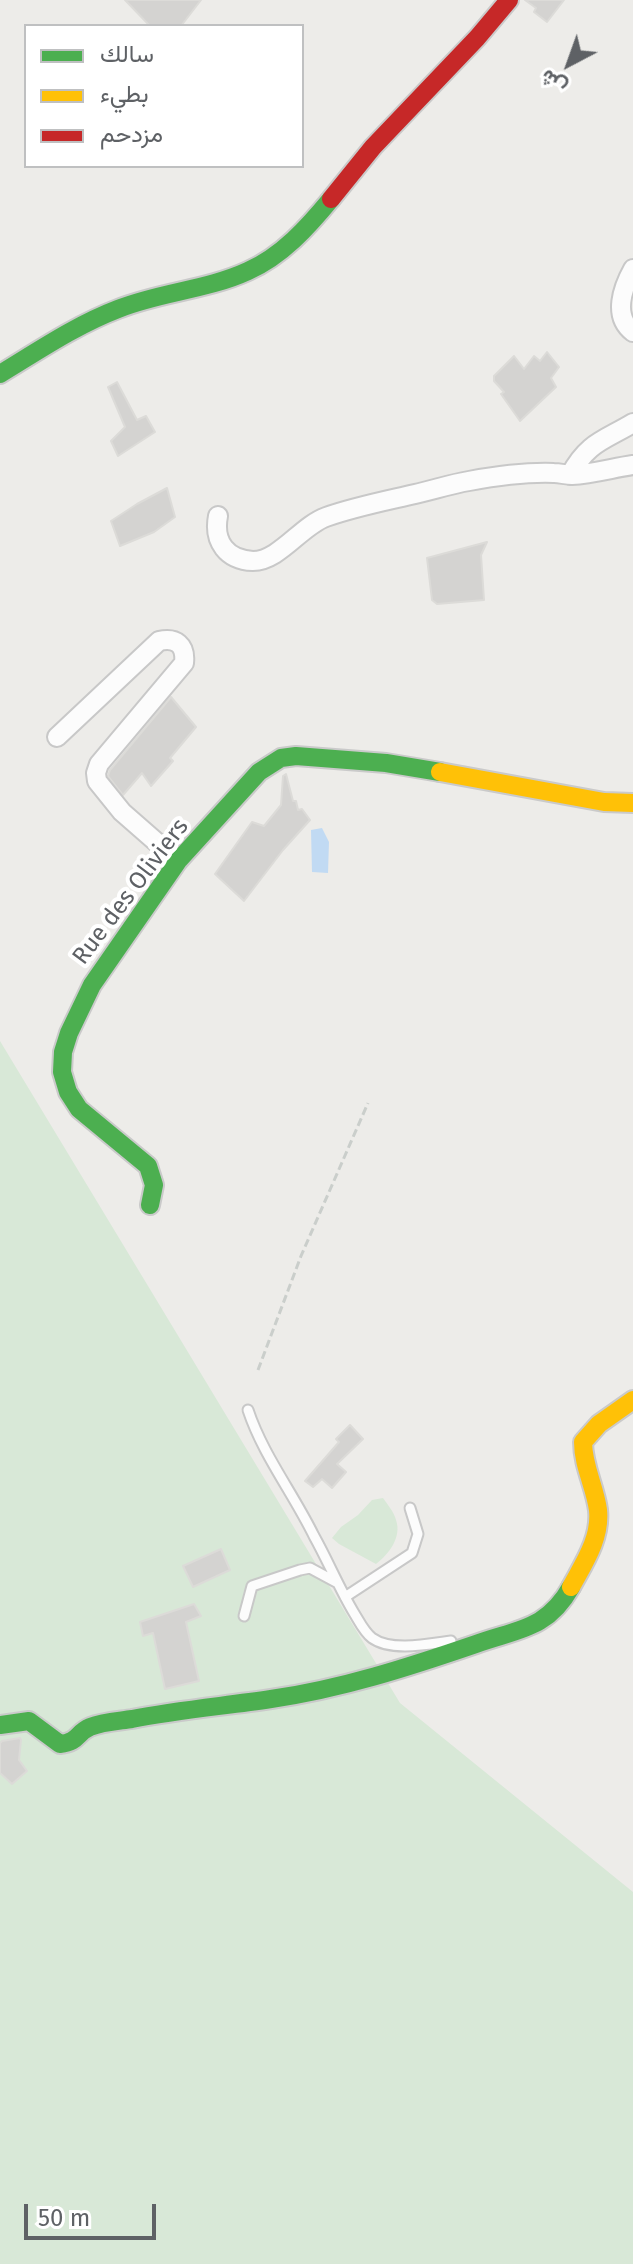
<!DOCTYPE html>
<meta charset="utf-8">
<style>
body{margin:0}
#map{position:relative;width:633px;height:2264px;overflow:hidden;background:#edece9;font-family:"Fira Sans",Vazirmatn,sans-serif}
canvas{display:block}
.legend{position:absolute;left:24px;top:24px;width:280px;height:144px;box-sizing:border-box;background:#fff;border:2px solid #bfc0c1;margin:0;padding:10px 14px;list-style:none;font-size:24px;color:#5e6165}
.legend li{display:flex;align-items:center;gap:16px;height:40px}
.legend b{width:40px;border:2px solid #bfc0c1}
.north{position:absolute;left:529px;top:24px;width:80px;height:80px;-webkit-text-stroke:6px #fff;paint-order:stroke;rotate:221deg;font-size:22px;font-weight:700;line-height:32px;text-align:center;color:#5e6165}
.north::after{content:'';display:block;margin:auto;width:28px;height:36px;background:#5e6165;clip-path:polygon(50% 0,100% 100%,50% 72%,0 100%)}
.scale{position:absolute;left:24px;top:2204px;width:132px;height:36px;box-sizing:border-box;border:4px solid #5e6165;border-top:0;padding-left:10px;font-size:24px;line-height:28px;white-space:nowrap;color:#5e6165;-webkit-text-stroke:6px #fff;paint-order:stroke}
</style>
<div id="map">
<canvas width="633" height="2264"></canvas>
<ul class="legend">
<li><b style="height:10px;background:#4caf50"></b>سالك</li>
<li><b style="height:10px;background:#ffc107"></b>بطيء</li>
<li><b style="height:10px;background:#c62828"></b>مزدحم</li>
</ul>
<div class="north">ش</div>
<div class="scale">50 m</div>
</div>
<script>
const g = document.querySelector('canvas').getContext('2d');
g.lineJoin = 'round';
function fillPath(path, color) {
  g.fillStyle = color;
  g.fill(path, 'evenodd');
}
function stroke(path, color, width, dash) {
  g.strokeStyle = color;
  g.lineWidth = width;
  g.lineCap = dash ? 'butt' : 'round';
  g.setLineDash(dash || []);
  g.stroke(path);
}
function label(font, color, halo, rows, align = 'center') {
  g.font = font + ' "Fira Sans",sans-serif';
  g.lineWidth = 8;
  g.setLineDash([]);
  g.textBaseline = 'middle';
  g.strokeStyle = halo;
  g.fillStyle = color;
  for (const [text, x, y, turn = 0] of rows) {
    g.save();
    g.translate(x, y);
    g.rotate((+turn || 0) * Math.PI / 180);
    g.textAlign = isNaN(turn) ? turn : align;
    if (halo) g.strokeText(text, 0, 0);
    g.fillText(text, 0, 0);
    g.restore();
  }
}
const green = new Path2D(`
 M0 1041 400 1703 633 1892V2264H0Z
 M383 1498C387 1504 394 1512 396 1520 402 1537 389 1554 376 1564L339 1544 332 1538 341 1527 358 1515 372 1500Z`);
const water = new Path2D(`
 M322 828 329 842 328 873 312 872 311 830Z`);
const building = new Path2D(`
 M125 0H201L181 26H150Z
 M525 0H564L547 22 534 12 536 8Z
 M547 352 559 367 551 378 556 387 520 421 501 394 504 392 494 381V376L514 356 524 369 534 356 540 361Z
 M117 382 137 420 146 416 155 432 118 456 111 441 125 427 108 387Z
 M167 488 175 517 154 532 120 546 111 521 137 504Z
 M487 542 481 555 484 600 437 604 432 600 427 558Z
 M171 697 196 727 170 758 173 761 151 786 142 773 123 795 108 776 110 770Z
 M286 774 293 801H296L298 810 302 809 310 820 283 850 244 901 215 874 252 822 264 826 281 805 283 776Z
 M350 1425 363 1439 337 1464 346 1472 332 1488 322 1479 313 1487 305 1481 339 1442 336 1439Z
 M221 1549 230 1570 193 1587 183 1566Z
 M194 1604 201 1616 186 1622 199 1681 165 1689 153 1633 143 1636 140 1622Z
 M20 1738 21 1740 19 1760 27 1771 12 1784 0 1773V1743L2 1741Z`);
const path = new Path2D(`
 M258 1370 301 1256 368 1103`);
const lane = new Path2D(`
 M248 1410C263 1455 293 1493 314 1536 328 1561 339 1588 354 1613 359 1621 364 1632 372 1638 391 1652 429 1644 451 1641
 M345 1597 412 1553 418 1534 410 1508
 M244 1616 252 1586 300 1570 310 1568 336 1582`);
const street = new Path2D(`
 M633 269C623 287 612 316 633 332
 M570 475C588 442 603 441 633 423
 M218 516C213 542 227 560 253 561 279 561 301 526 326 517 354 507 385 501 415 494 433 490 451 484 469 481 496 476 527 472 554 473 560 473 566 475 572 475 592 474 613 468 633 465
 M57 737 159 641C176 637 186 645 184 663L99 764 96 773 97 781 122 812 178 861`);
const fast = new Path2D(`
 M0 374C38 351 76 325 118 309 160 292 207 290 248 271 282 256 308 227 331 199
 M150 1205 154 1185 148 1166 79 1109 68 1092 62 1072 63 1052 69 1033 92 985 178 861 259 772 281 758 296 756 386 763 440 772
 M0 1725 29 1721 60 1744C79 1742 76 1733 90 1727 102 1722 119 1721 132 1719 178 1710 224 1706 271 1699 341 1689 409 1667 476 1644 517 1629 547 1630 571 1587`);
const slow = new Path2D(`
 M440 772 604 802 633 803
 M571 1587C584 1563 601 1538 598 1510 595 1487 583 1466 583 1442L599 1424 633 1400`);
const jam = new Path2D(`
 M331 199 373 147 477 38 509 0`);
const streetNames = [
 ["Rue des Oliviers",131,892,-53]
];
fillPath(green, '#d8e8d7');
fillPath(water, '#c1daf3');
fillPath(building, '#d4d3d1');
stroke(building, '#dcdbd8', 2);
stroke(lane, '#c8c8c8', 13);
stroke(street, '#c8c8c8', 22);
stroke(fast, '#cacaca', 22);
stroke(slow, '#cacaca', 22);
stroke(jam, '#cacaca', 22);
stroke(path, '#cacecb', 3, [8, 4]);
stroke(lane, '#fcfcfc', 9);
stroke(street, '#fcfcfc', 18);
stroke(fast, '#4caf50', 18);
stroke(slow, '#ffc107', 18);
stroke(jam, '#c62828', 18);
label('24px', '#5e6165', '#fff', streetNames);
</script>
